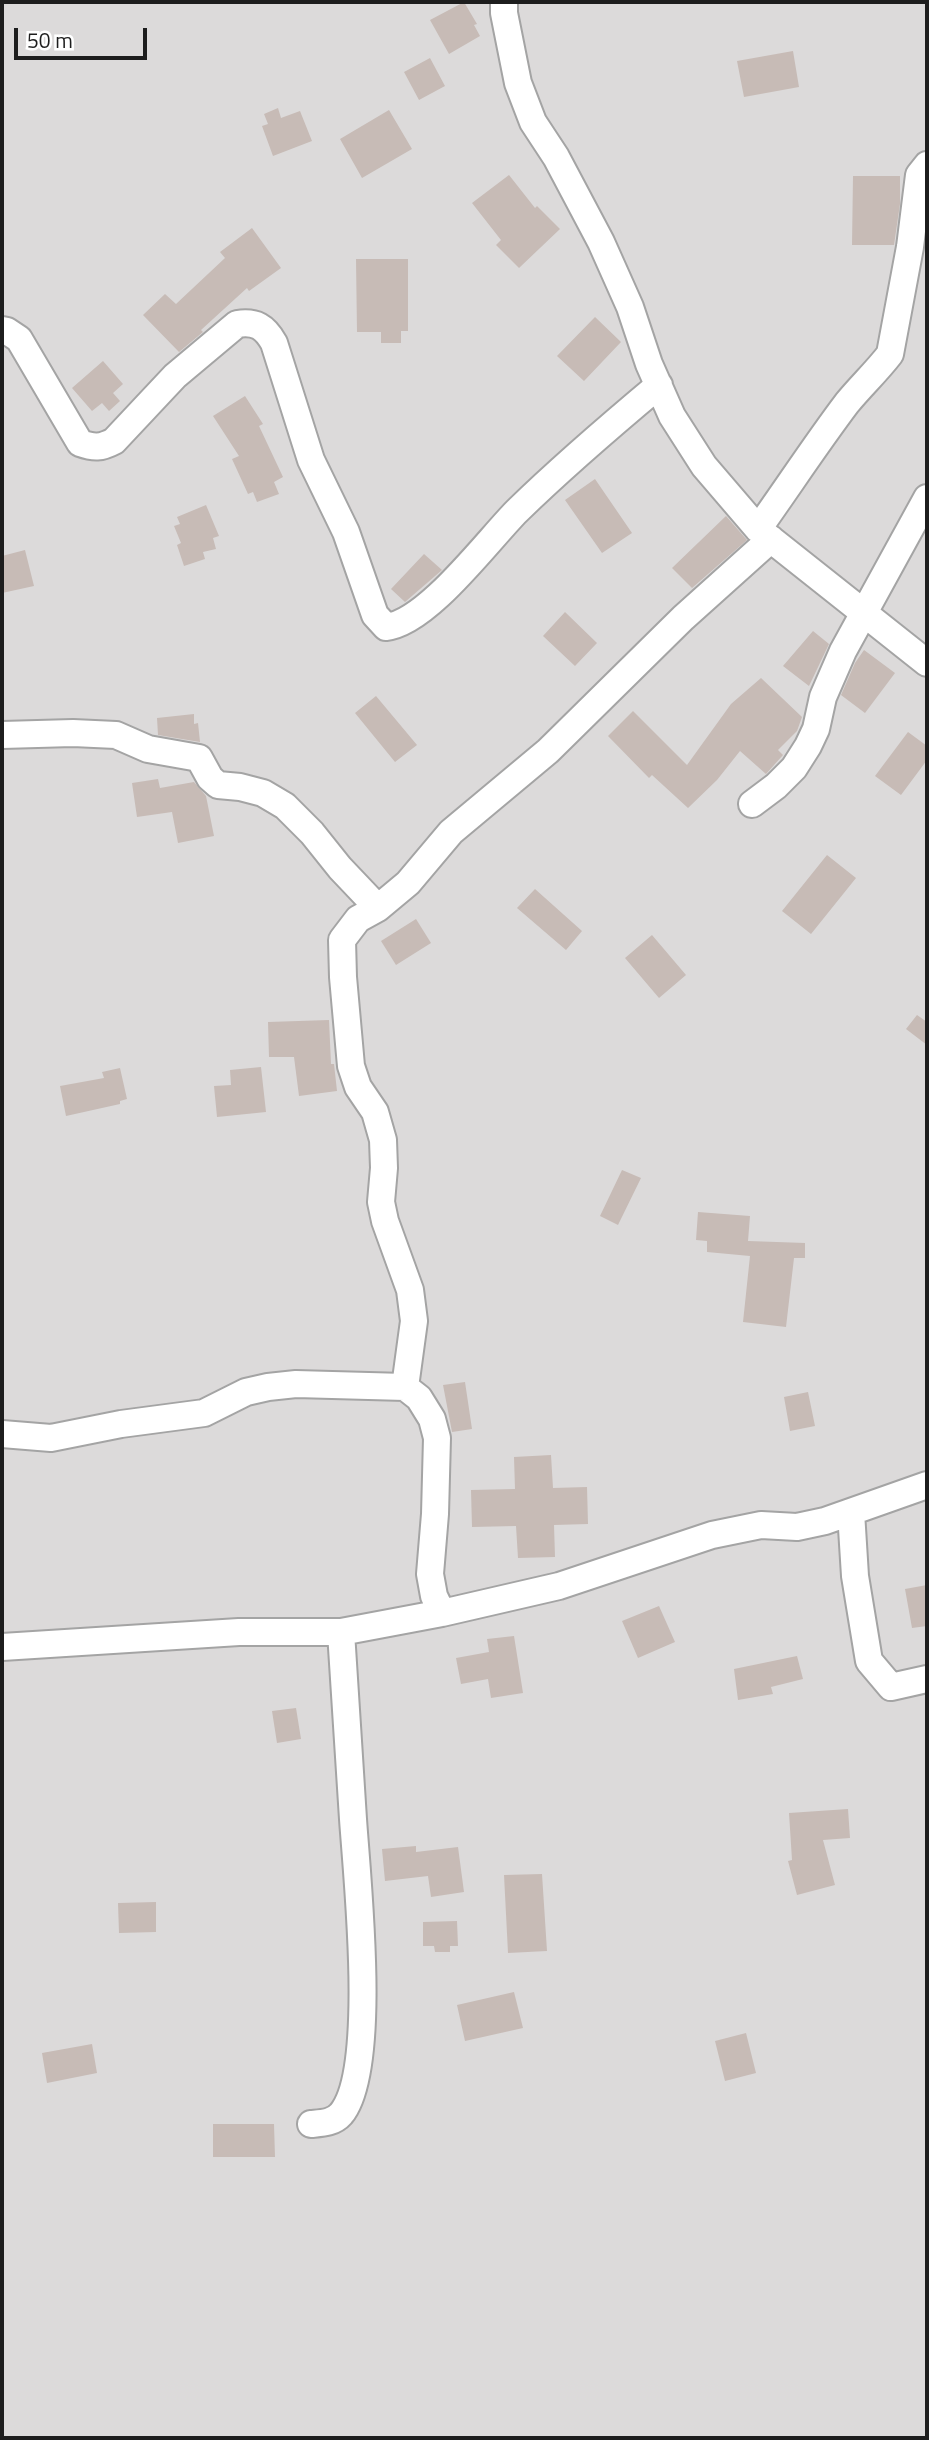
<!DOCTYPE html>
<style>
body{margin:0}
#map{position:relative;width:929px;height:2440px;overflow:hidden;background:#efeae3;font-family:"Titillium Web",sans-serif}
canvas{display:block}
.frame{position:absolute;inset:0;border:4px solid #1d1d1d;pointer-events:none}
.scale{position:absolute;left:14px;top:28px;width:133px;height:32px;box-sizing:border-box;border:4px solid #1d1d1d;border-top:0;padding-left:9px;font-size:21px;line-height:24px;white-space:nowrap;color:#1d1d1d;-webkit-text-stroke:5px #fff;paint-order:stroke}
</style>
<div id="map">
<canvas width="929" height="2440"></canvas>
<div class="frame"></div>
<div class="scale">50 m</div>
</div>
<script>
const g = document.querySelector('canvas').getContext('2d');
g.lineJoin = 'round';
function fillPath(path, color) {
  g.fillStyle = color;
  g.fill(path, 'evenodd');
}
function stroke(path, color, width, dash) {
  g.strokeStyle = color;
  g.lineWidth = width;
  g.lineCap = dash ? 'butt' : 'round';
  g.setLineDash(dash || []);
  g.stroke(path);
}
const residential = new Path2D(`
 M2 2H927V2438H2Z`);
const building = new Path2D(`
 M464 2 477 24 474 25 480 36 449 54 430 20Z
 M793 51 799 87 744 97 737 61Z
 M430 58 445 86 419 100 404 72Z
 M278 108 281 118 300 111 312 141 273 156 262 126 268 124 264 114Z
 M389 110 412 149 362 178 340 139Z
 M509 175 535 208 537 206 560 229 519 268 496 245 501 240 472 203Z
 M853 176H900V204L894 245H852Z
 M252 228 281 268 249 291 247 288 201 330 203 332 179 352 143 315 165 294 176 304 225 258 220 252Z
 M356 259H408V331H401V343H381V332H357Z
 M595 317 621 342 584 381 557 356Z
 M103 361 123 384 113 393 120 401 109 411 102 403 92 411 72 388Z
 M245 396 263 424 259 426 283 477 274 482 279 494 257 502 253 492 248 494 232 459 239 456 213 416Z
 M595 479 632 533 602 553 565 500Z
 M206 505 219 536 213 538 216 549 203 552 205 559 184 566 177 545 181 543 174 526 180 524 177 517Z
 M726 516 747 540 692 588 672 568Z
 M25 550 34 586 2 593V556Z
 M424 554 442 570 405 602 391 589Z
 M565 612 597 643 575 666 543 636Z
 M813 631 829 644 809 686 783 666Z
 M864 650 895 673 865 713 841 695 855 663Z
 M761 678 802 717 797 731 778 750 783 755 766 774 740 751 717 780 688 808 652 775 649 778 608 736 633 711 687 765 731 704Z
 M376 696 417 745 395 762 355 713Z
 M194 714V724L198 723 200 742 158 735 157 718Z
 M908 732 927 746V760L901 795 875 776Z
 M158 779 160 788 194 782 206 796 214 836 178 843 172 812 137 817 132 783Z
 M827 855 856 878 811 934 782 911Z
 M535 889 582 931 566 950 517 908Z
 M416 919 431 943 396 965 381 941Z
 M652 935 686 975 659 998 625 958Z
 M917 1015 927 1022V1045L906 1029Z
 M329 1020 331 1064H334L337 1091 299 1096 294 1057H269L268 1022Z
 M261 1067 266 1112 217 1117 214 1086 231 1085 230 1070Z
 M120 1068 127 1099 120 1101V1104L66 1116 60 1086 104 1078 102 1072Z
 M622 1170 641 1178 618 1225 600 1216Z
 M698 1212 750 1216 748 1241 805 1243V1258H794L786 1327 743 1322 750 1256 707 1252V1241L696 1240Z
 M465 1382 472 1429 452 1432 443 1385Z
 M808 1392 815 1426 790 1431 784 1397Z
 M551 1455 553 1488 587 1487 588 1524 554 1525 555 1557 518 1558 516 1526 472 1527 471 1490 515 1489 514 1457Z
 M927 1585V1626L912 1628 905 1589Z
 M659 1606 675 1642 638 1658 622 1621Z
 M514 1636 523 1693 491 1698 488 1679 461 1684 456 1658 489 1652 487 1639Z
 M797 1656 803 1679 771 1687 773 1694 738 1700 734 1669Z
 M296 1708 301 1739 277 1743 272 1711Z
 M848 1809 850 1838 823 1840 835 1885 797 1895 788 1861 792 1860 789 1813Z
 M416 1846V1852L458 1847 464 1892 431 1897 428 1876 385 1881 382 1849Z
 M542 1874 547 1951 508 1953 504 1875Z
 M156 1902V1932L119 1933 118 1903Z
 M457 1921 458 1946H450V1952H435L434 1946H423V1922Z
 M514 1992 523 2028 465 2041 457 2005Z
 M746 2033 756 2073 725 2081 715 2041Z
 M92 2044 97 2073 47 2083 42 2053Z
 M213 2124H274L275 2157H213Z`);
const minor = new Path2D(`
 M504 2V13L518 83 533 122 556 157 601 242 630 307 649 364 672 416 704 466 758 529 927 663
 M2 330 7 331 19 339 80 443C94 448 101 448 114 441L175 376 237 324C256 321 265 327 274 343L311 460 346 532 375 615 386 627C427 623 488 540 517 511 562 467 610 426 659 385
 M758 529C788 487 816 444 847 403 861 386 877 371 890 354L910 247 919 175 927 165
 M2 735 73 733 116 735 148 749 199 758 210 778 218 785 240 787 263 793 285 806 312 833 340 868 378 908
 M752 804 776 786 794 768 808 746 816 729 823 697 843 651 927 498
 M405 1387 414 1321 410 1290 385 1221 381 1202 384 1168 383 1140 375 1112 358 1087 351 1066 343 977 342 940 358 919 378 908 408 883 451 832 548 751 683 618 771 539
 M2 1434 51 1438 121 1424 204 1413 246 1392 268 1387 296 1384 405 1387 419 1398 432 1419 437 1438 435 1514 430 1574 434 1596 442 1613
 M851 1512 855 1576 869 1661 891 1687 927 1679
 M2 1647 239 1632H341L442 1613 559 1586 712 1535 761 1525 797 1527 825 1521 927 1485
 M311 2124C322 2123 333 2123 341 2114 378 2070 357 1879 353 1819 349 1757 345 1694 341 1632`);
fillPath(residential, '#dcdada');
fillPath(building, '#c7bbb6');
stroke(minor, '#a4a4a4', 30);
stroke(minor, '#fff', 26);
</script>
